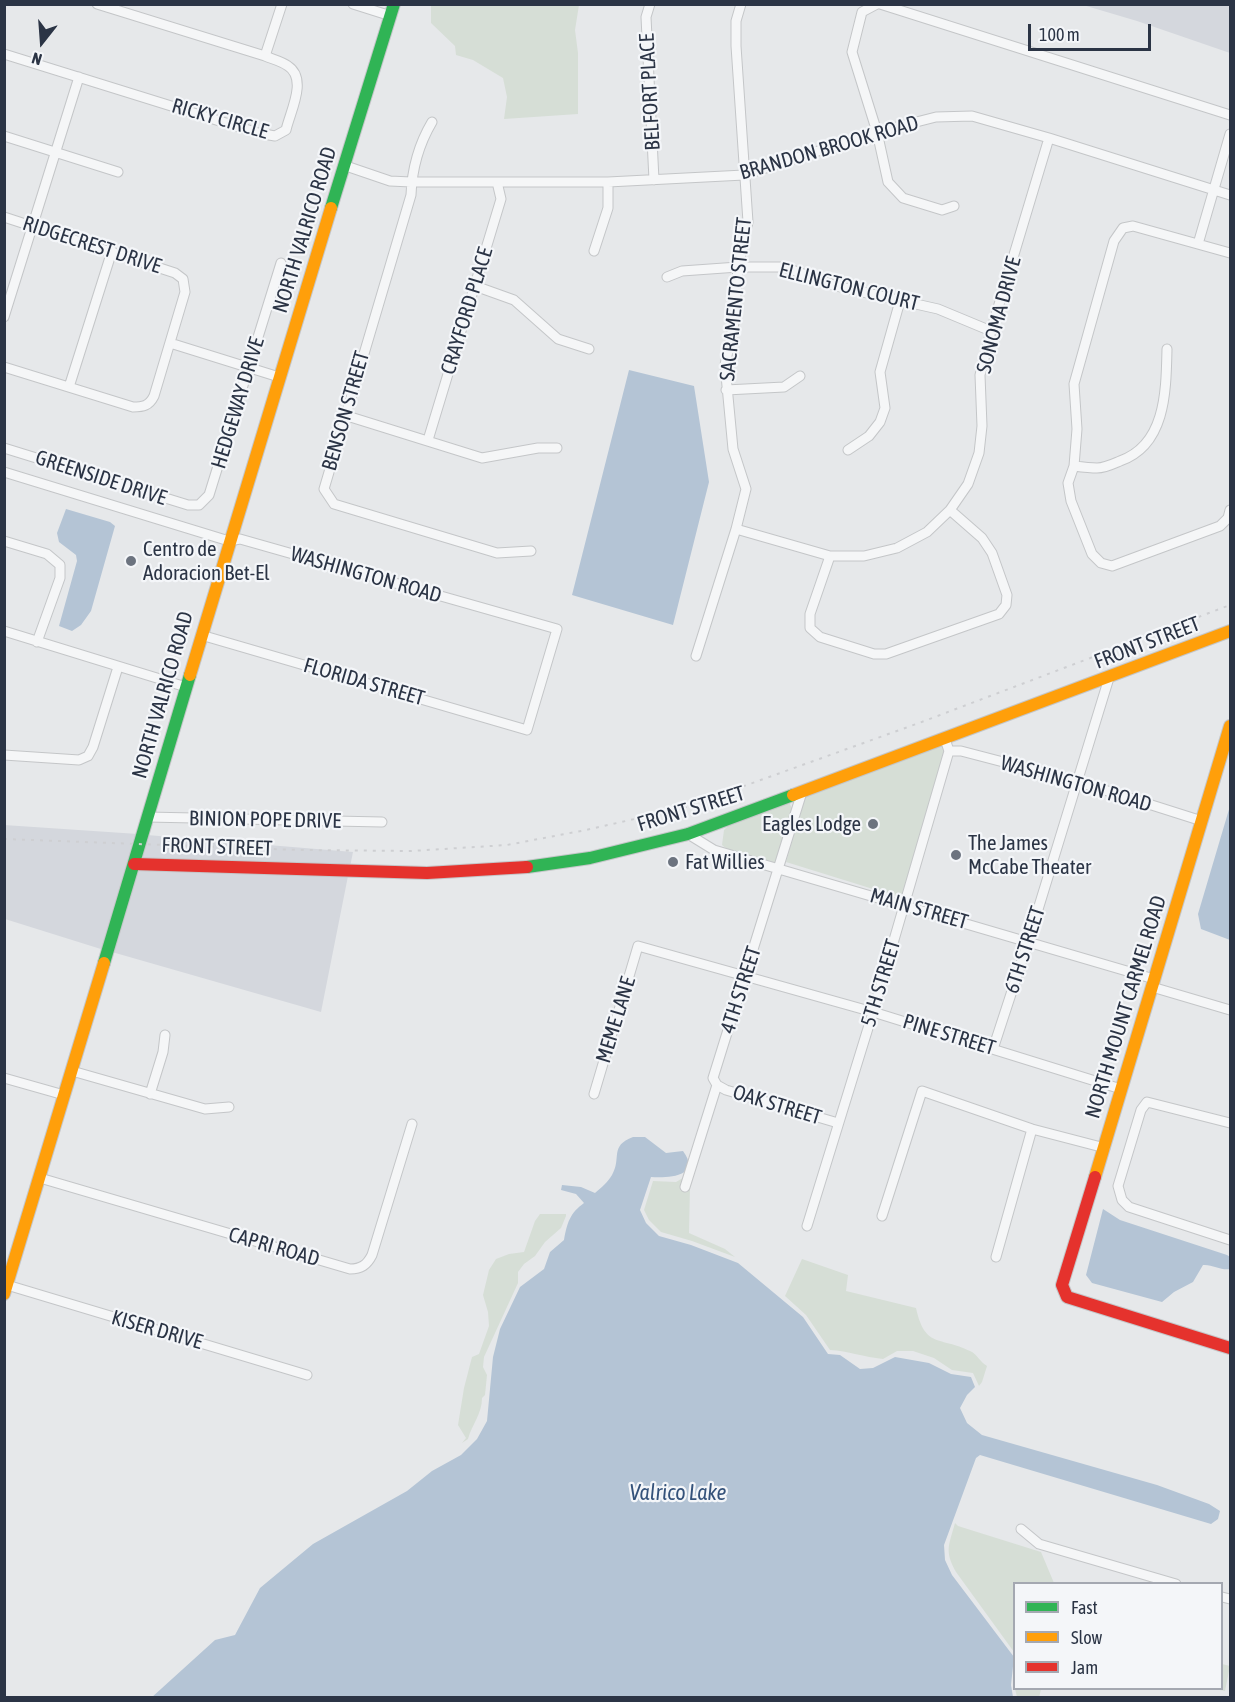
<!DOCTYPE html>
<style>
body{margin:0}
#map{position:relative;width:1235px;height:1702px;overflow:hidden;background:#e6e8ea;font-family:"Asap Condensed",sans-serif}
canvas{display:block}
.frame{position:absolute;inset:0;border:6px solid #2b3445;pointer-events:none}
.legend{position:absolute;left:1013px;top:1582px;width:210px;height:108px;box-sizing:border-box;background:#f4f6f9;border:2px solid #a4a8b1;margin:0;padding:8px 10px;list-style:none;font-size:18px;color:#2b3445}
.legend li{display:flex;align-items:center;gap:12px;height:30px}
.legend b{width:30px;border:2px solid #a4a8b1}
.north{position:absolute;left:12px;top:12px;width:60px;height:60px;-webkit-text-stroke:4px #f4f6f9;paint-order:stroke;rotate:197deg;font-size:16px;font-weight:700;line-height:24px;text-align:center;color:#2b3445}
.north::after{content:'';display:block;margin:auto;width:21px;height:27px;background:#2b3445;clip-path:polygon(50% 0,100% 100%,50% 72%,0 100%)}
.scale{position:absolute;left:1028px;top:24px;width:123px;height:27px;box-sizing:border-box;border:3px solid #2b3445;border-top:0;padding-left:8px;font-size:18px;line-height:21px;white-space:nowrap;color:#2b3445;-webkit-text-stroke:4px #f4f6f9;paint-order:stroke}
</style>
<div id="map">
<canvas width="1235" height="1702"></canvas>
<div class="frame"></div>
<ul class="legend">
<li><b style="height:8px;background:#30b455"></b>Fast</li>
<li><b style="height:8px;background:#ff9f0a"></b>Slow</li>
<li><b style="height:8px;background:#e5322d"></b>Jam</li>
</ul>
<div class="north">N</div>
<div class="scale">100 m</div>
</div>
<script>
const g = document.querySelector('canvas').getContext('2d');
g.lineJoin = 'round';
function fillPath(path, color) {
  g.fillStyle = color;
  g.fill(path, 'evenodd');
}
function stroke(path, color, width, dash) {
  g.strokeStyle = color;
  g.lineWidth = width;
  g.lineCap = dash ? 'butt' : 'round';
  g.setLineDash(dash || []);
  g.stroke(path);
}
function label(font, color, halo, rows, align = 'center') {
  g.font = font + ' "Asap Condensed",sans-serif';
  g.lineWidth = 4.5;
  g.setLineDash([]);
  g.textBaseline = 'middle';
  g.strokeStyle = halo;
  g.fillStyle = color;
  for (const [text, x, y, turn = 0] of rows) {
    g.save();
    g.translate(x, y);
    g.rotate((+turn || 0) * Math.PI / 180);
    g.textAlign = isNaN(turn) ? turn : align;
    if (halo) g.strokeText(text, 0, 0);
    g.fillText(text, 0, 0);
    g.restore();
  }
}
const built = new Path2D(`
 M1083 5H1230V53L1137 21Z
 M4 825 138 834 104 950 5 919Z
 M147 835 353 852 350 867 140 859Z
 M137 869 348 876 321 1012 112 952Z`);
const green = new Path2D(`
 M431 5H579L575 30 578 53V114L504 119 507 97 503 78 473 60 456 55 455 46 431 23Z
 M943 745 944 756 902 898 786 862 806 795Z
 M785 804H790L792 809 778 857 775 862C763 864 730 854 722 845L724 830 729 825Z
 M683 1178 680 1190 687 1192 690 1186 689 1233 725 1249 735 1257 692 1241 661 1232 649 1220 644 1210 653 1181 676 1182Z
 M540 1214H566V1216L561 1228 545 1242 535 1256 524 1264 518 1272V1283L484 1357 483 1367 487 1375 485 1395 482 1398C482 1414 472 1424 468 1439L462 1443 466 1438 458 1425 464 1388 472 1357 479 1354 489 1326 488 1312 483 1295 489 1270 496 1259 509 1254 524 1252 535 1221Z
 M802 1259 848 1275 846 1291 916 1308C925 1349 940 1336 970 1351 977 1354 980 1362 987 1366L982 1382 979 1386 973 1373 952 1370 934 1358 913 1351H897L883 1359C864 1357 848 1351 830 1350L806 1315 785 1296Z
 M955 1523 958 1526 1041 1552 1054 1583 1014 1584V1652L956 1572C944 1551 949 1545 955 1523Z
 M1222 1664 1230 1666 1225 1691 1214 1689 1222 1688Z
 M1015 1689V1688L1041 1689 1039 1698 1017 1697Z`);
const water = new Path2D(`
 M629 370 694 386 709 482 673 625 572 595Z
 M66 509 110 522 115 526 91 611 81 625 72 631 59 626 77 561 76 555 59 542 57 533Z
 M1230 806V940L1201 929 1198 914Z
 M633 1137H645L666 1153 683 1151C702 1177 668 1178 651 1177L640 1210 646 1223 659 1236 691 1245 738 1263 803 1317 828 1354 840 1355 860 1369 873 1368 895 1357 929 1363 951 1374 971 1377 975 1387 967 1395 960 1408 967 1423 982 1435 1157 1485 1209 1504 1220 1511 1218 1519 1211 1524 980 1455 976 1458 944 1545 945 1560 952 1575 1014 1657 1011 1685 1013 1697 151 1698 215 1640 235 1635 260 1588 313 1544 407 1491 432 1471 461 1455 477 1439 487 1421 493 1357 500 1329 520 1287 544 1269 550 1252 564 1240C567 1223 570 1213 584 1203L576 1194 561 1190 562 1185 581 1187 595 1193C601 1188 608 1182 612 1175 622 1158 609 1146 633 1137Z
 M1103 1209 1120 1220 1227 1255 1230 1257V1269C1222 1271 1212 1264 1203 1265L1193 1282 1174 1292 1162 1302 1092 1283 1086 1275Z`);
const street = new Path2D(`
 M353 4 391 16
 M650 4 646 17 654 180
 M877 4 862 12 852 52 877 132 888 182 903 198 942 210 954 206
 M880 4 1230 115
 M4 54 258 133 275 136 286 130C290 112 308 79 288 66 281 61 272 59 265 56L97 4
 M265 56 282 4
 M432 122C419 144 412 169 411 195L324 489 334 504 497 553 531 551
 M4 136 118 172
 M346 166 390 181 411 182H608L744 175 877 132 936 117 972 116 1049 138 1230 195
 M4 217 175 273 183 279 185 292 154 396C149 406 143 407 133 407L4 367
 M1198 244 1230 134
 M594 251 608 208V182
 M1230 253 1133 226 1123 228 1114 241 1074 384 1077 429 1074 466 1068 483 1071 501 1092 554 1101 563 1112 566 1220 526 1228 518 1230 510
 M667 277 682 271 738 267H784L836 286 938 309 991 331
 M475 286 514 300 558 339 589 349
 M4 317 79 77
 M170 343 279 377
 M69 387 112 251
 M726 390 784 387 800 376
 M344 415 482 458 538 448H557
 M428 440 501 199 497 182
 M4 448 188 505H199L209 495 281 263
 M848 450 869 436 880 422 885 408 880 372 900 301
 M1074 466C1082 467 1090 468 1097 468 1105 468 1113 464 1120 461 1166 445 1166 391 1167 349
 M4 472 229 541 240 539 557 629 527 730 201 635
 M736 529 830 556H864L897 548 927 532 950 510 968 484 979 453 982 426 980 375 991 331 1049 138
 M4 541 47 554 60 565V578L37 642
 M830 556 810 614V628L820 637 874 654H886L999 614 1006 605 1007 595 992 553 982 538 950 510
 M4 631 186 687
 M696 656 736 529 746 489 733 449 725 365 734 323 738 267 748 222 736 46V21L741 4
 M949 751H961L1076 781 1202 821
 M4 755 79 760 88 756 93 747 118 667
 M147 817 382 822
 M688 834 714 850 1154 979
 M1152 987 1230 1010
 M993 1049 1028 942 1109 678
 M72 1071 205 1109 229 1107
 M4 1078 64 1095
 M717 1085 726 1090 838 1123
 M150 1094 163 1052 165 1035
 M594 1094 638 946 873 1012 1121 1089
 M1230 1123 1147 1102 1141 1110 1118 1186 1122 1200 1129 1207 1230 1240
 M40 1178 350 1269C361 1269 367 1265 372 1255L412 1124
 M685 1187 717 1085 713 1078 802 792
 M882 1216 922 1091 1032 1129 1105 1148
 M807 1226 873 1012 949 751 945 739
 M996 1257 1032 1129
 M7 1285 307 1375
 M1021 1529 1039 1544 1176 1584
 M1222 1597 1230 1599`);
const fast = new Path2D(`
 M331 208 394 4
 M527 867 590 858 688 834 793 795
 M104 963 190 675`);
const slow = new Path2D(`
 M190 675 331 208
 M793 795 1230 631
 M1095 1177 1230 726
 M4 1294 104 963`);
const jam = new Path2D(`
 M134 864 427 873 527 867
 M1095 1177 1062 1285 1067 1297 1230 1348`);
const rail = new Path2D(`
 M4 839 299 850 411 851 507 845 586 830 683 808 919 723 1230 605`);
const markers = [
 [131,561,6,"#6c737f"],
 [873,824,6,"#6c737f"],
 [956,855,6,"#6c737f"],
 [673,862,6,"#6c737f"]
];
const streetNames = [
 ["BELFORT PLACE",650,92,-93],
 ["RICKY CIRCLE",220,119,16],
 ["BRANDON BROOK ROAD",829,148,-16],
 ["NORTH VALRICO ROAD",305,230,-73],
 ["RIDGECREST DRIVE",92,245,18],
 ["ELLINGTON COURT",849,287,14],
 ["SACRAMENTO STREET",736,299,-84],
 ["CRAYFORD PLACE",467,311,-73],
 ["SONOMA DRIVE",999,315,-75],
 ["HEDGEWAY DRIVE",238,403,-73],
 ["BENSON STREET",346,411,-74],
 ["GREENSIDE DRIVE",101,478,18],
 ["WASHINGTON ROAD",366,575,16],
 ["FRONT STREET",1147,643,-21],
 ["FLORIDA STREET",364,682,16],
 ["NORTH VALRICO ROAD",163,695,-74],
 ["WASHINGTON ROAD",1076,784,16],
 ["FRONT STREET",691,809,-17],
 ["BINION POPE DRIVE",265,820,1],
 ["FRONT STREET",217,847,2],
 ["MAIN STREET",919,909,16],
 ["6TH STREET",1025,950,-72],
 ["5TH STREET",881,983,-73],
 ["4TH STREET",741,990,-72],
 ["NORTH MOUNT CARMEL ROAD",1126,1007,-73],
 ["MEME LANE",616,1020,-73],
 ["PINE STREET",949,1035,17],
 ["OAK STREET",777,1105,17],
 ["CAPRI ROAD",274,1247,16],
 ["KISER DRIVE",157,1330,16]
];
const poiNames = [
 ["Centro de",143,549],
 ["Adoracion Bet-El",143,573],
 ["Eagles Lodge",861,824,"right"],
 ["The James",968,843],
 ["McCabe Theater",968,867],
 ["Fat Willies",685,862]
];
const waterNames = [
 ["Valrico Lake",678,1493]
];
fillPath(built, '#d4d7dd');
fillPath(green, '#d6ded6');
fillPath(water, '#b4c4d5');
stroke(street, '#c4c6c8', 11);
stroke(fast, '#c4c6c8', 14);
stroke(slow, '#c4c6c8', 14);
stroke(jam, '#c4c6c8', 14);
stroke(street, '#f5f6f7', 9);
stroke(fast, '#30b455', 12);
stroke(slow, '#ff9f0a', 12);
stroke(jam, '#e5322d', 12);
stroke(rail, '#cecfd2', 2, [3, 6]);
for (const [x, y, r, color] of markers) {
  const dot = new Path2D();
  dot.arc(x, y, r, 0, 2 * Math.PI);
  g.fillStyle = color;
  g.fill(dot);
  stroke(dot, '#f4f6f9', 2);
}
label('21px', '#2b3445', '#f4f6f9', streetNames);
label('21px', '#2b3445', '#f4f6f9', poiNames, 'left');
label('italic 22px', '#34527a', '#f4f6f9', waterNames);
</script>
